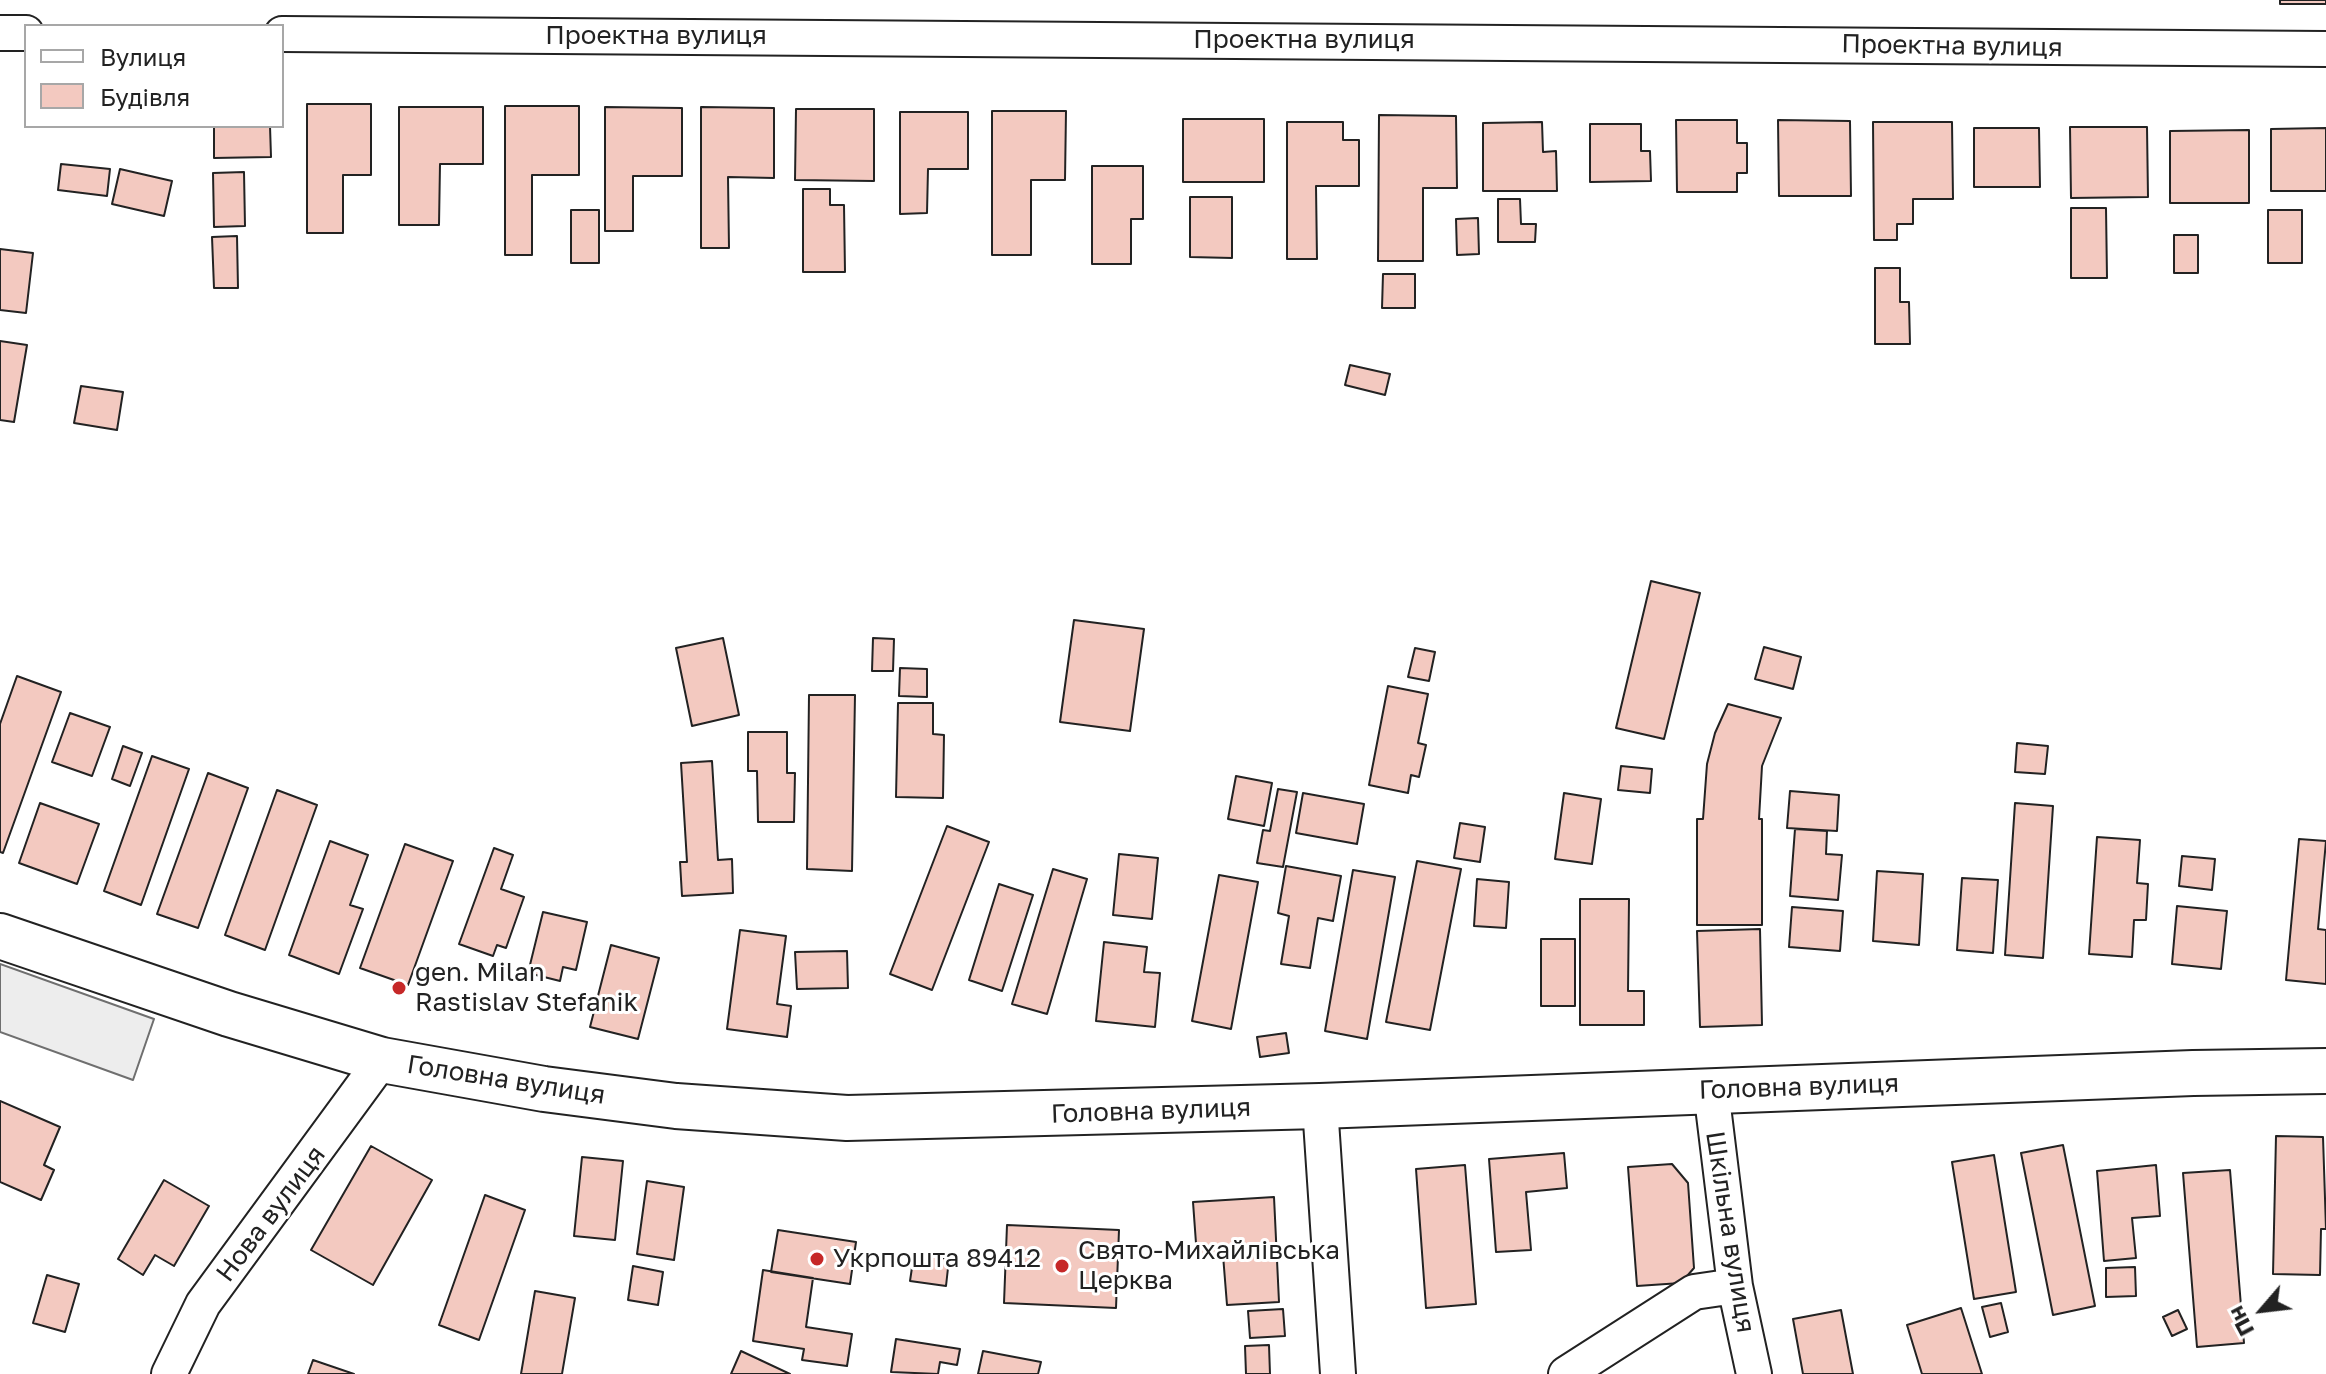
<!DOCTYPE html>
<meta charset="utf-8">
<style>
body{margin:0}
#map{position:relative;width:2326px;height:1374px;overflow:hidden;background:#fff;font-family:"Golos Text",sans-serif}
canvas{display:block}
.legend{position:absolute;left:24px;top:24px;width:260px;height:104px;box-sizing:border-box;background:#fff;border:2px solid #a7a7a7;margin:0;padding:10px 14px;list-style:none;font-size:24px;color:#222}
.legend li{display:flex;align-items:center;gap:16px;height:40px}
.legend b{width:40px;border:2px solid #a7a7a7}
.north{position:absolute;left:2222px;top:1270px;width:80px;height:80px;-webkit-text-stroke:6px #fff;paint-order:stroke;rotate:242deg;font-size:22px;font-weight:700;line-height:32px;text-align:center;color:#222}
.north::after{content:'';display:block;margin:auto;width:28px;height:36px;background:#222;clip-path:polygon(50% 0,100% 100%,50% 72%,0 100%)}
</style>
<div id="map">
<canvas width="2326" height="1374"></canvas>
<ul class="legend">
<li><b style="height:10px;background:#fff"></b>Вулиця</li>
<li><b style="height:22px;background:#f3c9c0"></b>Будівля</li>
</ul>
<div class="north">Пн</div>
</div>
<script>
const g = document.querySelector('canvas').getContext('2d');
g.lineJoin = 'round';
function fillPath(path, color) {
  g.fillStyle = color;
  g.fill(path, 'evenodd');
}
function stroke(path, color, width, dash) {
  g.strokeStyle = color;
  g.lineWidth = width;
  g.lineCap = dash ? 'butt' : 'round';
  g.setLineDash(dash || []);
  g.stroke(path);
}
function label(font, color, halo, rows, align = 'center') {
  g.font = font + ' "Golos Text",sans-serif';
  g.lineWidth = 6;
  g.setLineDash([]);
  g.textBaseline = 'middle';
  g.strokeStyle = halo;
  g.fillStyle = color;
  for (const [text, x, y, turn = 0] of rows) {
    g.save();
    g.translate(x, y);
    g.rotate((+turn || 0) * Math.PI / 180);
    g.textAlign = isNaN(turn) ? turn : align;
    if (halo) g.strokeText(text, 0, 0);
    g.fillText(text, 0, 0);
    g.restore();
  }
}
const parking = new Path2D(`
 M0 964 154 1019 133 1080 0 1032Z`);
const building = new Path2D(`
 M2280 0H2326V4H2280Z
 M307 104H371V175H343V233H307Z
 M505 106H579V175H532V255H505Z
 M399 107H483V164H440L439 225H399Z
 M605 107 682 108V176H633V231H605Z
 M701 107 774 108V178L728 177 729 248H701Z
 M796 109H874V181L795 180Z
 M992 111H1066L1065 180H1031V255H992Z
 M900 112H968V169H928L927 213 900 214Z
 M1379 115 1456 116 1457 188H1423V261H1378Z
 M1183 119H1264V182H1183Z
 M1676 120H1737V143H1747V173H1737V192H1677Z
 M1778 120 1850 121 1851 196H1779Z
 M1287 122H1343V140H1359V186H1316L1317 259H1287Z
 M1542 122 1543 152 1556 151 1557 191H1483V123Z
 M1873 122H1952L1953 199H1913V224H1897V240H1874Z
 M1590 124H1641V151H1650L1651 181 1590 182Z
 M214 126H270L271 157 214 158Z
 M2070 127H2147L2148 197 2071 198Z
 M1974 128H2039L2040 187H1974Z
 M2326 128V191H2271V129Z
 M2249 130V203H2170V131Z
 M61 164 110 169 107 196 58 190Z
 M1092 166H1143V219H1131V264H1092Z
 M120 169 172 181 164 216 112 204Z
 M244 172 245 226 214 227 213 173Z
 M803 189H830V205H844L845 272H803Z
 M1190 197H1232V258L1190 257Z
 M1498 199H1520L1521 224H1536L1535 242H1498Z
 M2071 208H2106L2107 278H2071Z
 M571 210H599V263H571Z
 M2268 210H2302V263H2268Z
 M1478 218 1479 254 1457 255 1456 219Z
 M2174 235H2198V273H2174Z
 M237 236 238 288H214L212 237Z
 M0 249 33 253 26 313 0 310Z
 M1875 268H1900V302H1909L1910 344H1875Z
 M1383 274H1415V308H1382Z
 M0 341 27 345 14 422 0 420Z
 M1350 365 1390 374 1385 395 1345 385Z
 M81 386 123 392 117 430 74 423Z
 M1651 581 1700 593 1664 739 1616 728Z
 M1074 620 1144 629 1130 731 1060 722Z
 M723 638 739 715 692 726 676 648Z
 M873 638 894 639 893 671H872Z
 M1764 647 1801 657 1793 689 1755 679Z
 M1415 648 1435 652 1429 681 1408 677Z
 M900 668 927 669V697L899 696Z
 M17 676 61 692 3 853 0 852V724Z
 M1388 686 1428 694 1418 743 1426 745 1419 777 1411 775 1408 793 1369 785Z
 M809 695H855L852 871 807 869Z
 M898 703H933V734L944 735 943 798 896 797Z
 M1728 704 1781 718 1762 766 1759 819H1762V925H1697V819H1703L1707 764 1715 733Z
 M70 713 110 727 92 776 52 762Z
 M748 732H787V773H795L794 822H758L757 771H748Z
 M2017 743 2048 746 2045 774 2015 772Z
 M123 746 142 753 130 786 112 779Z
 M152 756 189 769 141 905 104 891Z
 M712 761 718 860 732 859 733 893 682 896 680 862H687L681 763Z
 M1621 766 1652 769 1650 793 1618 790Z
 M208 773 248 788 198 928 157 914Z
 M1236 776 1272 783 1264 826 1228 819Z
 M1278 789 1297 792 1283 867 1257 863 1263 830 1270 831Z
 M277 790 317 805 265 950 225 935Z
 M1790 791 1839 795 1837 831 1787 828Z
 M1303 793 1364 804 1357 844 1296 833Z
 M1564 793 1601 799 1592 864 1555 859Z
 M40 803 99 824 77 884 19 863Z
 M2015 803 2053 806 2043 958 2005 955Z
 M1460 823 1485 827 1480 862 1454 858Z
 M947 826 989 842 932 990 890 974Z
 M1795 829 1827 831 1826 854 1842 855 1838 900 1790 896Z
 M2097 837 2140 840 2137 883 2148 884 2146 920H2134L2132 957 2089 954Z
 M2299 839 2326 841 2318 929 2326 930V984L2286 980Z
 M330 841 368 855 350 905 363 909 339 974 289 955Z
 M405 844 453 861 408 985 360 968Z
 M494 848 513 855 501 889 524 897 506 948 497 945 493 956 459 944Z
 M1119 854 1158 858 1152 919 1113 915Z
 M2182 856 2215 859 2212 890 2179 886Z
 M1417 861 1461 869 1430 1030 1386 1022Z
 M1286 866 1341 876 1333 921 1318 918 1310 968 1281 964 1289 916 1278 913Z
 M1053 869 1087 879 1047 1014 1012 1004Z
 M1353 870 1395 877 1367 1039 1325 1031Z
 M1877 871 1923 874 1919 945 1873 941Z
 M1219 875 1258 882 1231 1029 1192 1021Z
 M1962 878 1998 880 1993 953 1957 950Z
 M1477 879 1509 882 1506 928 1474 926Z
 M999 884 1033 895 1002 991 969 980Z
 M1580 899H1629L1628 991H1644V1025H1580Z
 M2177 906 2227 911 2221 969 2172 964Z
 M1792 907 1843 911 1840 951 1789 947Z
 M543 912 587 922 576 970 563 967 560 981 528 973Z
 M1760 929 1762 1025 1700 1027 1697 931Z
 M740 930 786 936 777 1004 791 1006 787 1037 727 1029Z
 M1541 939H1575V1006H1541Z
 M1104 942 1147 947 1144 972 1160 973 1155 1027 1096 1021Z
 M611 945 659 958 638 1039 590 1027Z
 M847 951 848 988 797 989 795 952Z
 M1286 1033 1289 1053 1260 1057 1257 1037Z
 M0 1101 60 1127 44 1165 54 1170 41 1200 0 1182Z
 M2276 1136 2323 1137 2326 1229H2321L2320 1275 2273 1274Z
 M2063 1145 2095 1306 2053 1315 2021 1153Z
 M371 1146 432 1180 373 1285 311 1250Z
 M1564 1153 1567 1188 1526 1192 1531 1250 1496 1252 1489 1159Z
 M1994 1155 2016 1292 1974 1299 1952 1162Z
 M582 1157 623 1161 615 1240 574 1236Z
 M1672 1164 1688 1183 1694 1268 1681 1283 1637 1286 1628 1167Z
 M1465 1165 1476 1304 1426 1308 1416 1169Z
 M2156 1165 2160 1216 2132 1218 2136 1258 2104 1261 2097 1171Z
 M2230 1170 2244 1343 2197 1347 2183 1173Z
 M164 1180 209 1206 174 1266 155 1255 143 1275 118 1259Z
 M647 1181 684 1187 674 1260 637 1254Z
 M485 1195 525 1210 479 1340 439 1325Z
 M1274 1197 1279 1302 1227 1305 1223 1255 1197 1257 1193 1202Z
 M1007 1225 1119 1230 1116 1308 1004 1303Z
 M778 1230 856 1242 850 1284 771 1272Z
 M914 1254 949 1259 946 1286 910 1281Z
 M633 1266 663 1272 658 1305 628 1300Z
 M2135 1267 2136 1296 2106 1297V1268Z
 M763 1270 813 1278 806 1327 852 1334 847 1366 802 1360 804 1349 753 1341Z
 M47 1275 79 1284 65 1332 33 1323Z
 M535 1291 575 1298 562 1374H521Z
 M2001 1303 2008 1332 1990 1337 1982 1307Z
 M1961 1308 1982 1374H1922L1907 1325Z
 M1283 1309 1285 1336 1250 1338 1248 1311Z
 M1841 1310 1853 1374H1803L1793 1319Z
 M2178 1310 2187 1329 2172 1336 2163 1317Z
 M896 1339 960 1349 957 1365 940 1362 938 1374 891 1372Z
 M1269 1345 1270 1374H1246L1245 1346Z
 M741 1351 790 1374H731Z
 M983 1351 1041 1362 1038 1374H978Z
 M313 1360 354 1374H308Z`);
const street = new Path2D(`
 M0 33H26
 M282 34 2326 49
 M1711 1090 1735 1286 1754 1374
 M1320 1106 1338 1374
 M169 1374 203 1304 382 1060
 M1566 1374 1694 1292 1735 1286`);
const secondary = new Path2D(`
 M0 936 229 1014 382 1060 544 1089 676 1106 847 1118 1320 1106 2193 1073 2326 1071`);
const markers = [
 [399,988,8,"#c62828"],
 [817,1259,8,"#c62828"],
 [1062,1266,8,"#c62828"]
];
const streetNames = [
 ["Проектна вулиця",656,36],
 ["Проектна вулиця",1304,40],
 ["Проектна вулиця",1952,46,1],
 ["Головна вулиця",506,1080,9],
 ["Головна вулиця",1799,1087,-2],
 ["Головна вулиця",1151,1111,-2],
 ["Нова вулиця",271,1214,-53],
 ["Шкільна вулиця",1730,1232,81]
];
const poiNames = [
 ["gen. Milan",415,973],
 ["Rastislav Stefanik",415,1003],
 ["Свято-Михайлівська",1078,1251],
 ["Церква",1078,1281],
 ["Укрпошта 89412",833,1259]
];
fillPath(parking, '#ededed');
stroke(parking, '#6f6f6f', 2);
fillPath(building, '#f3c9c0');
stroke(building, '#222', 2);
stroke(street, '#222', 38);
stroke(secondary, '#222', 48);
stroke(street, '#fff', 34);
stroke(secondary, '#fff', 44);
for (const [x, y, r, color] of markers) {
  const dot = new Path2D();
  dot.arc(x, y, r, 0, 2 * Math.PI);
  g.fillStyle = color;
  g.fill(dot);
  stroke(dot, '#fff', 3);
}
label('26px', '#222', '#fff', streetNames);
label('26px', '#222', '#fff', poiNames, 'left');
</script>
